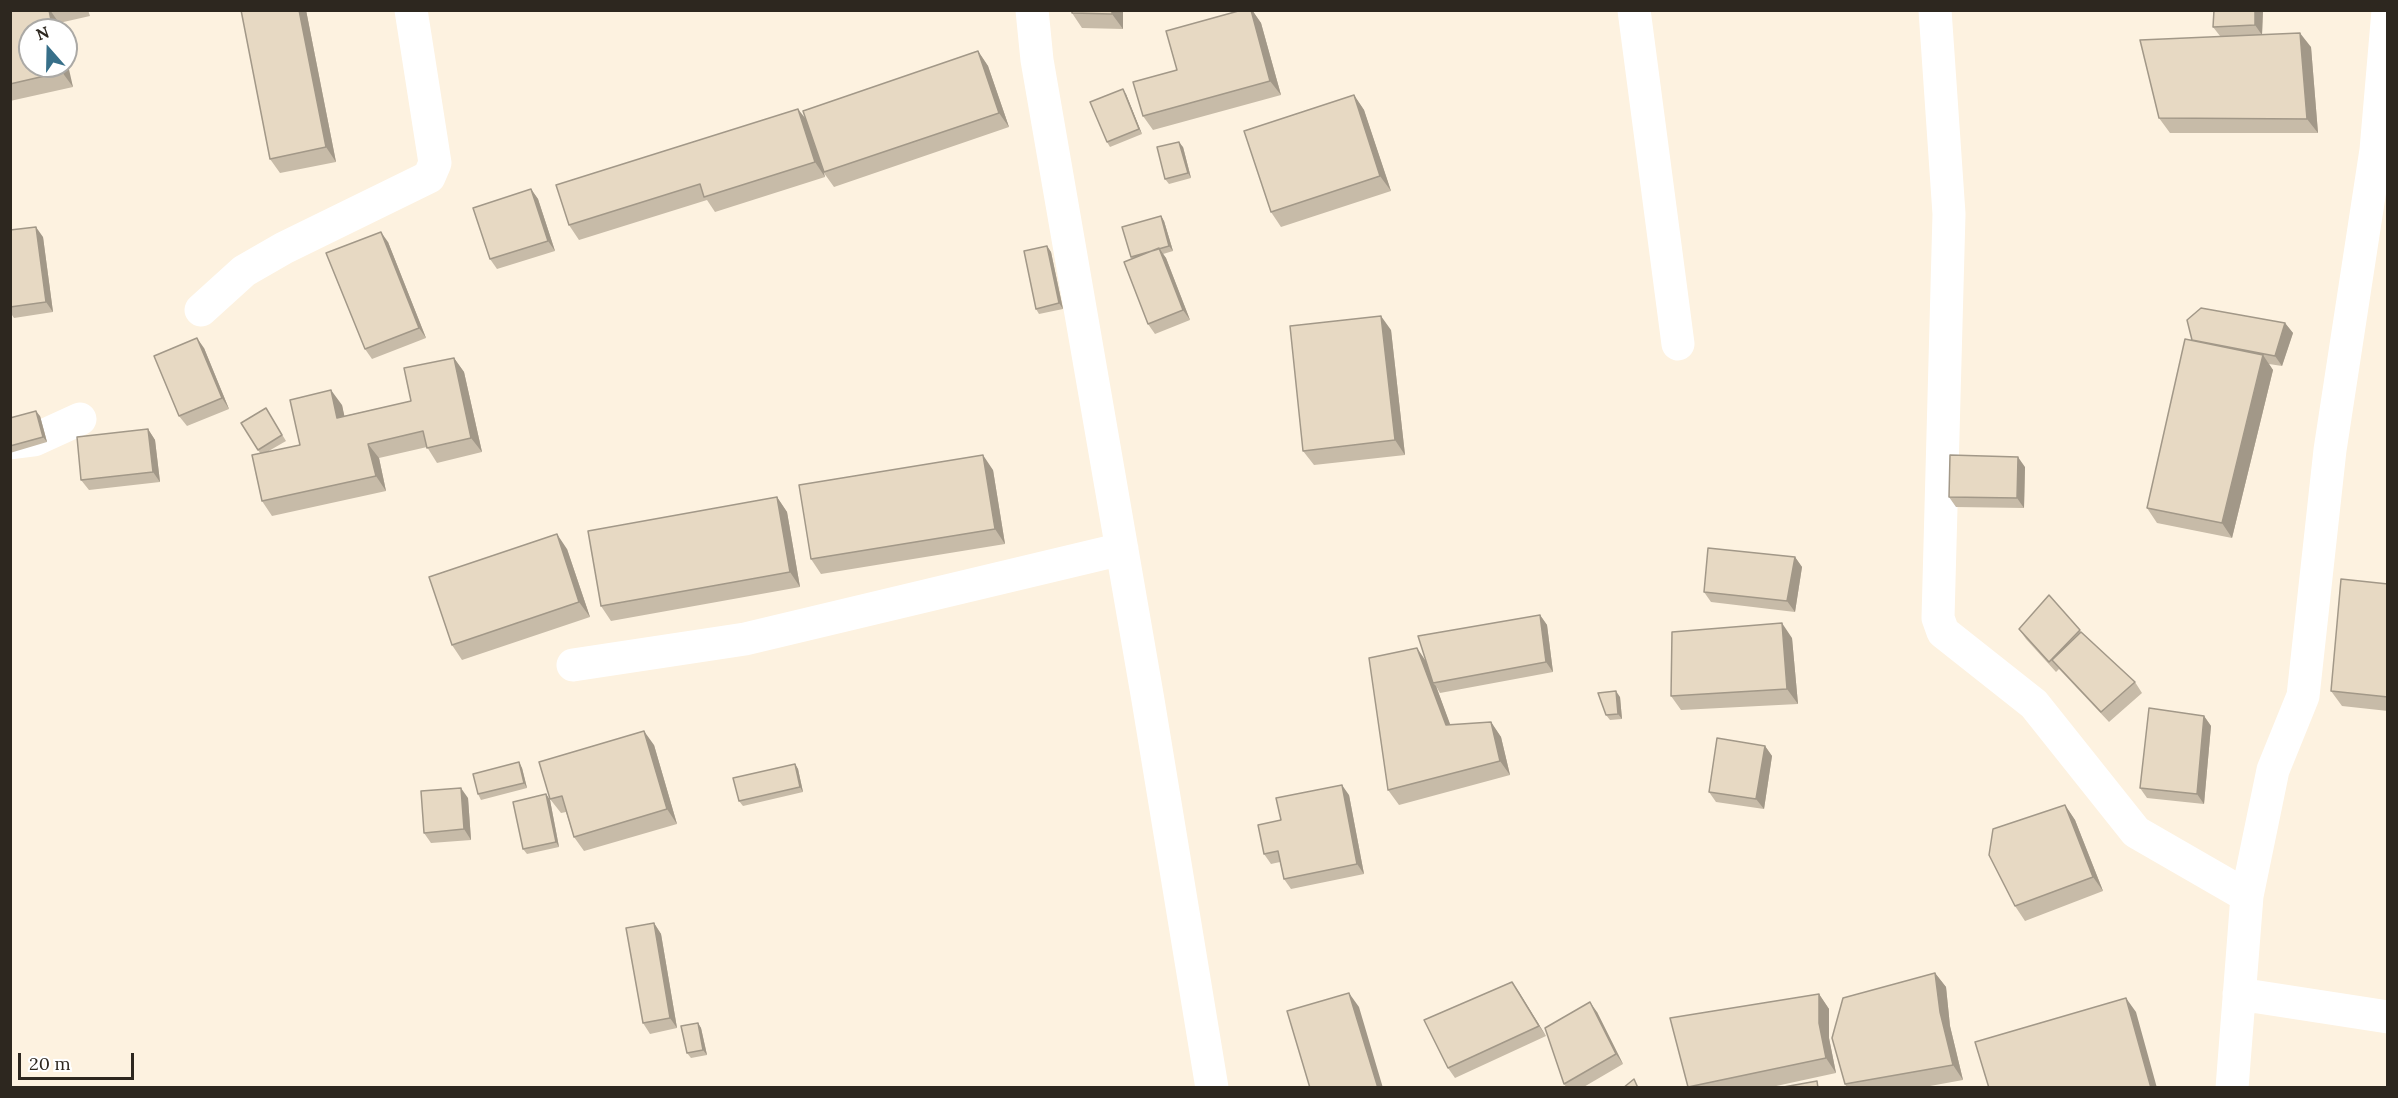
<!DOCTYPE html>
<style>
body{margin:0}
#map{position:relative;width:2398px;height:1098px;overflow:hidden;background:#fdf2e0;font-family:Lora,serif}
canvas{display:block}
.frame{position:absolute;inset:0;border:12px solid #2d271f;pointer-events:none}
.north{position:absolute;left:18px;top:18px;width:60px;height:60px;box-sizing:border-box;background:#fff;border:2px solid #aba9a5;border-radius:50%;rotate:340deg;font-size:16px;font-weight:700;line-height:24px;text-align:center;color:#2d271f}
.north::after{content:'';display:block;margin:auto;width:21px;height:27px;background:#376f89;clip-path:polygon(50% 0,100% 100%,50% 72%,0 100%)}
.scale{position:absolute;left:18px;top:1053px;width:116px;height:27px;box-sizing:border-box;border:3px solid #2d271f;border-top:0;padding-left:8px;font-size:18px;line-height:21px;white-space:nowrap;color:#2d271f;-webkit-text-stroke:4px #fff;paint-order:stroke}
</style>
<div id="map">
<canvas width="2398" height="1098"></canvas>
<div class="frame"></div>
<div class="north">N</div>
<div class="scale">20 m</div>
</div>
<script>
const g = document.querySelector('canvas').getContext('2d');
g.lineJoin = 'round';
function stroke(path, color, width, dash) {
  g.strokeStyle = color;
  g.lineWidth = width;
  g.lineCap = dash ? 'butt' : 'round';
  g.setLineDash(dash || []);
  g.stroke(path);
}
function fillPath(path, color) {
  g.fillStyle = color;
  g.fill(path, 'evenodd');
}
const minor = new Path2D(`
 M1032 10 1037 60 1148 700 1212 1088
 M1634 10 1678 344
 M1935 10 1949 214 1938 618 1943 632 2034 704 2136 832 2247 896
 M201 310 244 271 284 248 429 177 435 163 411 10
 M10 443 34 440 80 419
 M573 665 745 639 1122 549
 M2239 994 2388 1017
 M2232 1088 2247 896 2273 770 2303 696 2330 450 2376 150 2388 11`);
const wall = new Path2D(`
 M10 10H88L90 16 59 23 66 66 73 87 10 101Z
 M241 10H306L336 162 280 173 270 159Z
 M1123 10V29L1082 28 1072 13Z
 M1242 10H1252L1261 23 1281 95 1153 130 1143 116 1177 70Z
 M2214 10H2263L2262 34 2311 47 2318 133H2170L2159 118 2220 36 2213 27Z
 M978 51 988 66 1009 127 834 187 824 173 825 177 715 212 707 200 579 240 569 225 805 118Z
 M1126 94 1142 134 1110 147 1107 142Z
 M1354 95 1364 110 1391 191 1281 227 1271 212Z
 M1183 147 1191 178 1169 184 1165 179Z
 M531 189 538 199 555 251 497 269 490 259Z
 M1161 216 1164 221 1173 251 1163 254 1166 258 1190 320 1155 334 1148 324 1132 259 1131 257Z
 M10 230 43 237 53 312 14 318 10 312Z
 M388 242 426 338 372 359 365 349Z
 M1047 246 1051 252 1063 309 1039 314 1036 309Z
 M2285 323 2293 333 2282 366 2269 364 2273 370 2232 538 2157 523 2147 508 2192 340Z
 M1391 330 1405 455 1314 465 1303 451Z
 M204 348 229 409 187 426 179 416Z
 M454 358 464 372 482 452 437 463 427 447 379 458 386 491 272 516 262 501 260 453 241 423 269 413 286 441 267 452 300 445 342 405 344 416 411 401Z
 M40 416 47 442 10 453V418Z
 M148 429 155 440 160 482 89 490 81 480Z
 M2025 467 2024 508 1956 507 1949 497Z
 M993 470 1005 544 821 574 811 559Z
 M777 497 787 512 800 587 611 621 601 606Z
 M567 549 590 617 462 660 452 645Z
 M1795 557 1802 567 1795 612 1711 602 1704 592Z
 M2388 584V711L2342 706 2331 691Z
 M2049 595 2081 632 2135 682 2142 693 2109 722 2059 669 2056 672 2026 639 2019 629Z
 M1540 615 1547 625 1553 672 1440 693 1436 686 1450 725 1491 722 1501 737 1510 775 1399 805 1388 790 1417 648 1427 663Z
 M1792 638 1798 704 1681 710 1671 696Z
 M1620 697 1622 719 1610 720 1606 715Z
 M2204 716 2211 726 2204 804 2147 798 2140 788Z
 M654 745 677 824 584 851 574 837 566 812 561 813 550 799Z
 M1765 746 1772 756 1764 809 1716 802 1709 792Z
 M519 762 522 768 527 788 481 800 478 794Z
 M795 764 798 769 803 792 743 806 739 801Z
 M546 794 550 800 559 847 527 854 523 849Z
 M1349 795 1364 874 1291 889 1284 879 1280 862 1271 864 1264 854 1281 820Z
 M468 798 471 840 431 843 424 833Z
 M2065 805 2075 820 2103 891 2025 921 2015 906Z
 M654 923 661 934 677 1028 650 1034 643 1023Z
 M1935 973 1946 987 1950 1026 1963 1080 1919 1088H1847L1845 1084Z
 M1512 982 1546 1036 1455 1078 1448 1068Z
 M1819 994 1829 1009V1038L1836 1073 1767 1088 1688 1087Z
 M1597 1012 1623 1064 1582 1088H1567L1564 1084Z
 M698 1023 701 1028 707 1055 691 1058 687 1053Z`);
const shadedWall = new Path2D(`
 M49 10H50L59 23 60 30H53Z
 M299 10H306L336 162 326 147Z
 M1112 10H1123V29L1112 14Z
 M1251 10H1252L1261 23 1281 95 1270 81Z
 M2255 10H2263L2262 35 2255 25Z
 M2300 33 2311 47 2318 133 2307 119Z
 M978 51 988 66 1009 127 999 113Z
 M66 56 73 87 62 72 61 66H66Z
 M1123 89 1126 94 1142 134 1139 129Z
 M1354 95 1364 110 1391 191 1380 176Z
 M798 109 809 123 825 177 815 162Z
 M1179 142 1183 147 1191 178 1188 173Z
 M531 189 538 199 555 251 548 241Z
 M1161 216 1164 221 1173 251 1169 246Z
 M36 227 43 237 53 312 46 302Z
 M381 232 388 242 426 338 419 328Z
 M1047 246 1051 252 1063 309 1059 303Z
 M1159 248 1166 258 1190 320 1183 310Z
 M1381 316 1391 330 1405 455 1395 440Z
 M2285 323 2293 333 2282 366 2275 356Z
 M197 338 204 348 229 409 222 398Z
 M2263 355 2273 370 2232 538 2222 523Z
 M454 358 464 372 482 452 471 438Z
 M331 390 342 405 348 432 337 418Z
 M36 411 40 416 47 442 43 437Z
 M148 429 155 440 160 482 153 472Z
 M368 444 379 458 386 491 376 476Z
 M983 455 993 470 1005 544 995 529Z
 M2018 457 2025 467 2024 508 2017 498Z
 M777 497 787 512 800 587 790 572Z
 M557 534 567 549 590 617 579 602Z
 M1795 557 1802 567 1795 612 1787 601Z
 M1540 615 1547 625 1553 672 1546 662Z
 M1782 623 1792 638 1798 704 1787 689Z
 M1417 648 1427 663 1433 683 1436 686 1456 740 1446 725Z
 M1616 691 1620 697 1622 719 1618 714Z
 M2204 716 2211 726 2204 804 2197 794Z
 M1491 722 1501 737 1510 775 1500 761Z
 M644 731 654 745 677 824 667 809Z
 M1765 746 1772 756 1764 809 1756 799Z
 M519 762 522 768 527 788 524 783Z
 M795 764 798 769 803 792 800 787Z
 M1342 785 1349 795 1364 874 1357 864Z
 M461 788 468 798 471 840 464 829Z
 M546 794 550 800 559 847 556 842Z
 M2065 805 2075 820 2103 891 2093 877Z
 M654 923 661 934 677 1028 670 1018Z
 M1935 973 1946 987 1950 1026 1963 1080 1953 1065 1940 1012Z
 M1512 982 1519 992 1546 1036 1539 1026Z
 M1349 993 1359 1007 1383 1088H1378Z
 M1819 994 1829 1009V1038L1836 1073 1826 1058 1819 1023Z
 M2126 998 2136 1012 2157 1088H2151Z
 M1590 1002 1597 1012 1623 1064 1616 1054Z
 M698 1023 701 1028 707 1055 703 1050Z`);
const building = new Path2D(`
 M10 10H49L53 30H30V66H61L62 72 10 84Z
 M241 10H299L326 147 270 159Z
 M1072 10H1112V14L1072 13Z
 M1242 10H1251L1270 81 1143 116 1133 82 1177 70 1166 31Z
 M2214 10H2255V25L2213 27Z
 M2300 33 2307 119 2159 118 2140 40Z
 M978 51 999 113 824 172 803 111Z
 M1123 89 1139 129 1107 142 1090 102Z
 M1354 95 1380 176 1271 212 1244 131Z
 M798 109 815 162 704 197 700 184 569 225 556 185Z
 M1179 142 1188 173 1165 179 1157 147Z
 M531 189 548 241 490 259 473 208Z
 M1161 216 1169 246 1131 257 1122 227Z
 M36 227 46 302 10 307V230Z
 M381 232 419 328 365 349 326 253Z
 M1047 246 1059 303 1036 309 1024 251Z
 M1159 248 1183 310 1148 324 1124 262Z
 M2201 308 2285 323 2275 356 2192 340 2187 320Z
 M1381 316 1395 440 1303 451 1290 326Z
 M197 338 222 398 179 416 154 356Z
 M2185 339 2263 355 2222 523 2147 508Z
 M454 358 471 438 427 448 423 431 368 444 376 476 262 501 252 455 300 445 290 400 331 390 337 418 411 401 404 368Z
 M266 408 282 435 258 450 241 423Z
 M36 411 43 437 10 446V418Z
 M148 429 153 472 81 480 77 437Z
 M983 455 995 529 811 559 799 485Z
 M1950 455 2018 457 2017 498 1949 497Z
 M777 497 790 572 601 606 588 531Z
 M557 534 579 602 452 645 429 577Z
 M1708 548 1795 557 1787 601 1704 592Z
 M2341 579 2388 584V697L2331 691Z
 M2049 595 2080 630 2049 662 2019 629Z
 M1540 615 1546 662 1433 683 1418 636Z
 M1782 623 1787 689 1671 696 1672 632Z
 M2081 632 2135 682 2101 712 2052 660Z
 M1417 648 1446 725 1491 722 1500 761 1388 790 1369 658Z
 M1616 691 1618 714 1606 715 1598 693Z
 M2149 708 2204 716 2197 794 2140 788Z
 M644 731 667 809 574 837 562 796 550 799 539 762Z
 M1717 738 1765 746 1756 799 1709 792Z
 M519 762 524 783 478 794 473 774Z
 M795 764 800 787 739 801 733 778Z
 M1342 785 1357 864 1284 879 1278 851 1264 854 1258 825 1281 820 1276 798Z
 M461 788 464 829 424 833 421 791Z
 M546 794 556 842 523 849 513 802Z
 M2065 805 2093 877 2015 906 1989 855 1993 829Z
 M654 923 670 1018 643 1023 626 928Z
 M1935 973 1940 1012 1953 1065 1845 1084 1832 1038 1843 998Z
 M1512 982 1539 1026 1448 1068 1424 1020Z
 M1349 993 1378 1088H1310L1287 1011Z
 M1819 994V1023L1826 1058 1688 1087 1670 1018Z
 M2126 998 2151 1088H1989L1975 1042Z
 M1590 1002 1616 1054 1564 1084 1545 1028Z
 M698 1023 703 1050 687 1053 681 1026Z
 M1634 1079 1638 1088H1623Z
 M1817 1081 1818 1088H1778Z`);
stroke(minor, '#fff', 33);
fillPath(wall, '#c7bba8');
fillPath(shadedWall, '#a29888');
fillPath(building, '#e7d9c3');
stroke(building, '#a29888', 1.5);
</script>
